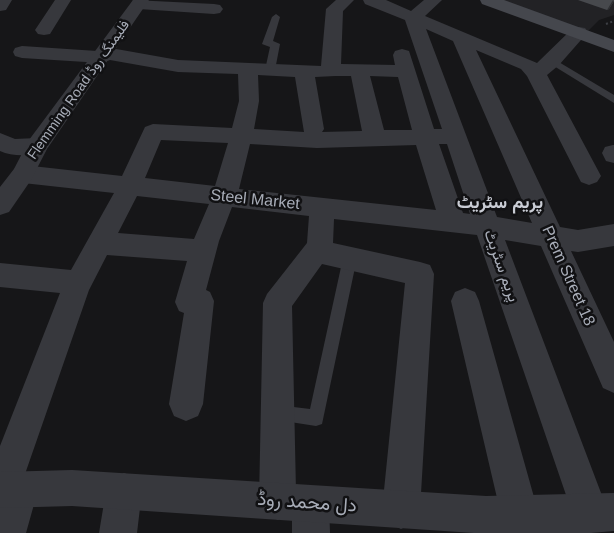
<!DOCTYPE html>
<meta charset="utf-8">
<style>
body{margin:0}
canvas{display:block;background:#161618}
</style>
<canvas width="614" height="533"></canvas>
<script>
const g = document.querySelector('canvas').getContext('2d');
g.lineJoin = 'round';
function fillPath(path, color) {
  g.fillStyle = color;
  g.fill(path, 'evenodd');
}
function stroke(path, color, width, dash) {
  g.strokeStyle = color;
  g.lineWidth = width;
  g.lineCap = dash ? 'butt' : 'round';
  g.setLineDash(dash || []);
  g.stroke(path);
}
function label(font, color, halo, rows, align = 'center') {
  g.font = font + ' Helvetica,Vazirmatn,sans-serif';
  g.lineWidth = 5;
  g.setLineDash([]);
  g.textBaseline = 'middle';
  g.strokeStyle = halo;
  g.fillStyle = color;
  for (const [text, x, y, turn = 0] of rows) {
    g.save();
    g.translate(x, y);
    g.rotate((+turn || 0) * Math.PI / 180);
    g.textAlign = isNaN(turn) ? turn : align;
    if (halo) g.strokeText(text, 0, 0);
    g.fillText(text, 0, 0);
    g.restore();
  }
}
const built = new Path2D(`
 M493 0H614V15L599 20 586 33Z`);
const path = new Path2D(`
 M606 24 614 21`);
const service = new Path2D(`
 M276 14 280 17 273 41 280 44 275 70 270 73 265 70 270 47 262 44 272 17Z
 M552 58 614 95V103L549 63V59Z
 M350 252 355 254 357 258 322 424 316 426 271 419 269 413 271 407 277 405 310 409 343 258 345 254Z`);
const minor = new Path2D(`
 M0 0H12L6 10 0 11Z
 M55 0H71L50 34 44 35 38 34 35 30Z
 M133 0 214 4 220 5 223 9 220 13 214 14 139 9 133 8 131 4Z
 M336 0H354L343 11 341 64 395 65 393 55 395 51 402 49 409 51 434 129H442L405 20 365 4 363 0H386L411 11 424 0H442L425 16 537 63 573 28 579 27 585 28 588 32 559 65 547 75 601 176 597 182 589 185 581 182 527 76 521 69 476 50 560 227 578 230 614 224V246L578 252 571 251 614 342V393L603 388 541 246 505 240 609 514 603 527 590 533 577 527 477 235 334 219 333 243 420 262 430 265 434 274 420 510 414 523 401 529 388 523 382 510 405 283 322 264 292 306 296 492 310 485 323 491 329 504 330 533H292V513L278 520 265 514 259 501 263 303 267 294 307 243 309 216 232 207 219 241 206 290 210 292 214 301 203 404 198 416 186 421 174 416 169 404 184 313 179 311 175 302 187 261 107 255 89 290 25 474 33 477 38 490 26 533H0V446L60 293 0 287V263L71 270 114 193 23 183 15 180 11 174 15 168 23 165 122 176 145 127 153 124 232 128 239 101 238 74 178 72 110 60 102 63 22 58 15 56 13 52 15 48 22 46 97 51 105 47 178 60 321 66 326 9ZM426 29 453 41 532 223 497 217ZM258 75 295 77 304 132 254 129 259 101ZM335 76H351L362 131 322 132 324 129 315 77ZM370 76 398 77 412 130H384ZM161 140 228 143 215 186 145 178ZM250 144 317 148 416 145 436 210 239 189ZM439 144H447L470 214 463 213ZM137 196 209 204 194 239 118 233Z
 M0 133 15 139 37 138 45 140 48 146 45 152C31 156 13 157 0 151Z
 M613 145H614V163L606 161 602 153 605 147Z
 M465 288 475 292 479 301 539 515 533 528 522 533 507 528 501 515 451 301 455 292Z
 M124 473 137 478 142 491 137 533H99L106 491 111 478Z`);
const tertiary = new Path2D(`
 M133 0H149L47 149 31 180 9 212 0 215V187L14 169 29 140Z
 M72 470 486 496 614 493V531L590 533H474L72 506 0 508V472Z`);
const secondary = new Path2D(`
 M480 0H504L614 40V52L482 4Z`);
const wall = new Path2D(`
 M578 0H614V1L609 9 607 10Z`);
const shadedWall = new Path2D(`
 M613 0 614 1 609 9 607 10Z`);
const farStreetnames = [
 ["Flemming Road فلیمنگ روڈ",79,90,-55]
];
const streetNames = [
 ["Steel Market",255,200,6],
 ["پریم سٹریٹ",501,266,70],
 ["Prem Street 18",568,276,66]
];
const neighbourhoodNames = [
 ["پریم سٹریٹ",500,203]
];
const nearStreetnames = [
 ["دل محمد روڈ",307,503,4]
];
fillPath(built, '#222225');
stroke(path, '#3d3f44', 2, [2, 2.5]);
fillPath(service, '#37383d');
fillPath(minor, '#37383d');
fillPath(tertiary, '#37383d');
fillPath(secondary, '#45474d');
fillPath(wall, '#47494d');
fillPath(shadedWall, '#2f3033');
label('14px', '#a8adb8', '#111113', farStreetnames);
label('16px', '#a8adb8', '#111113', streetNames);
label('bold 18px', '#c9ccd4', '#111113', neighbourhoodNames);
label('19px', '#a8adb8', '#111113', nearStreetnames);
</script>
